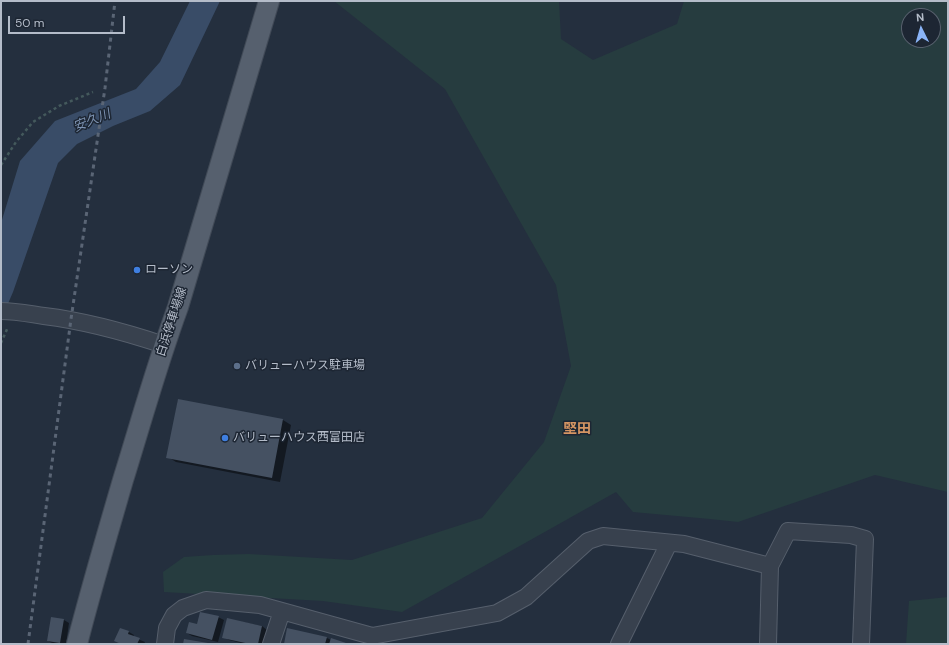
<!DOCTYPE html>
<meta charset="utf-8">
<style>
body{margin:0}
#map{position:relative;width:949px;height:645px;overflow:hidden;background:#242f3e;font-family:"DM Sans",sans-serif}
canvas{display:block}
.frame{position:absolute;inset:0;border:2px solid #b4bcc9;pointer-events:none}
.north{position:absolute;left:901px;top:8px;width:40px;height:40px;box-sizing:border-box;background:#1d2633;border:1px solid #59626f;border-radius:50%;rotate:355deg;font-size:11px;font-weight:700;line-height:16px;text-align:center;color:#b4bcc9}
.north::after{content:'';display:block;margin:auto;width:14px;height:18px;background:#8ab4f8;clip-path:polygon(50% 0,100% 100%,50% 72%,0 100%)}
.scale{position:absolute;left:8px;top:16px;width:117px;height:18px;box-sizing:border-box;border:2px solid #b4bcc9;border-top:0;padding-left:5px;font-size:12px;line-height:14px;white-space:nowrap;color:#b4bcc9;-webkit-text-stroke:3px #1d2633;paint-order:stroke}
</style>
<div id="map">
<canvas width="949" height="645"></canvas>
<div class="frame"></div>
<div class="north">N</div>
<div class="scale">50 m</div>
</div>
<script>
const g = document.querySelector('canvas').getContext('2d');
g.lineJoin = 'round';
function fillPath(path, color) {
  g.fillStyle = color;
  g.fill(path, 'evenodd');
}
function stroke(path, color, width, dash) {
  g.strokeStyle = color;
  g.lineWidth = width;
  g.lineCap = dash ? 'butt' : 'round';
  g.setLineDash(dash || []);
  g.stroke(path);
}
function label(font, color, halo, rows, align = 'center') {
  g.font = font + ' "DM Sans","Noto Sans JP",sans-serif';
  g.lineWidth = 3;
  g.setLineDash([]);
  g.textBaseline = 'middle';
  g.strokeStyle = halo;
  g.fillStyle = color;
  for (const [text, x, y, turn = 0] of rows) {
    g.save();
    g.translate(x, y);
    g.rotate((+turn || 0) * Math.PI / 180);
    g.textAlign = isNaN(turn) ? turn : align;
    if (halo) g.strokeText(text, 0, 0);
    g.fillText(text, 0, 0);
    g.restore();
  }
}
const green = new Path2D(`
 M334 1H559L561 39 593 60 677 24 684 1H948V492L875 475 738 522 710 519 633 512 616 492 402 612 323 601 164 592 163 572 184 557 213 555 249 554 352 560 482 518 544 442 571 366 556 285 445 89ZM909 16H933V40H909Z
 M948 597V644H906L909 601Z`);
const water = new Path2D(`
 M190 1H220L180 85 150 111 113 126 77 144 58 163 13 292 1 320V223L20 161 55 121 136 89 160 62Z`);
const shadow = new Path2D(`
 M178 400 283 420 291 425 280 482 176 462 168 457Z
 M218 617 224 620 218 642 192 636 187 633 198 625Z
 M52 618 64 620 69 623 66 644H54L48 641Z
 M228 619 262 626 267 630 264 644H245L229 640 223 637Z
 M120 629 129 632 134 635 133 637 145 642 144 644H121L116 641Z
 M327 638 331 640 346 644H285Z`);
const building = new Path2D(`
 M178 399 283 419 272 478 166 458Z
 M200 612 219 616 212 640 186 633 189 622 197 624Z
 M51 617 64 619 60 643 47 641Z
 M227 618 262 626 258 644H250L222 638Z
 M120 628 129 631 128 634 140 638 137 644H121L114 641Z
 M287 628 327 637 325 644H284Z
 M331 638 349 644H329Z
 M184 639 208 643V644H183Z`);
const path = new Path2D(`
 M1 165 16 142 33 122 59 106 93 92
 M1 343 8 327`);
const minor = new Path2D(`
 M1 311C16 311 30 314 44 316 85 321 125 332 164 345
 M165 644 167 628 174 615 183 608 206 600 260 605 372 636 497 613 526 597 588 541 603 536 684 544 770 566
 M271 644 282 611
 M619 644 669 543
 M768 644 770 566 788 531 851 535 865 539 861 644`);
const major = new Path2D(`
 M77 644C91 589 107 535 123 480 141 422 157 364 178 307L269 1`);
const rail = new Path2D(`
 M28 644 71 319 105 88 115 1`);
const markers = [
 [137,270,4,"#3f7fe0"],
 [237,366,4,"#5c6f8a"],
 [225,438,4,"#3f7fe0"]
];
const poiNames = [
 ["ローソン",145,270],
 ["バリューハウス駐車場",245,366],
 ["バリューハウス西富田店",233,438]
];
const streetNames = [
 ["白浜停車場線",172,322,-72]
];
const waterNames = [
 ["安久川",92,121,-22]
];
const quarterNames = [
 ["堅田",577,429]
];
fillPath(green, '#263c3f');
fillPath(water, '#394c67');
fillPath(shadow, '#0007');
fillPath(building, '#455162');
stroke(minor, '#565f6c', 18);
stroke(major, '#414a57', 22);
stroke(path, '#44595c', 2.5, [3, 3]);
stroke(minor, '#38414e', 16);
stroke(major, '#56606e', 20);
stroke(rail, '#5a6575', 3, [4, 4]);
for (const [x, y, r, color] of markers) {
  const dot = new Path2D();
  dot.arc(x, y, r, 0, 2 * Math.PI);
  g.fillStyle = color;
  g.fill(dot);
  stroke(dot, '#1d2633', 1.5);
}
label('12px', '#b4bcc9', '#1d2633', poiNames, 'left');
label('12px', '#b4bcc9', '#1d2633', streetNames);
label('italic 13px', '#7c92b1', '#1d2633', waterNames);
label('bold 14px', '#d59563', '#1d2633', quarterNames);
</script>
